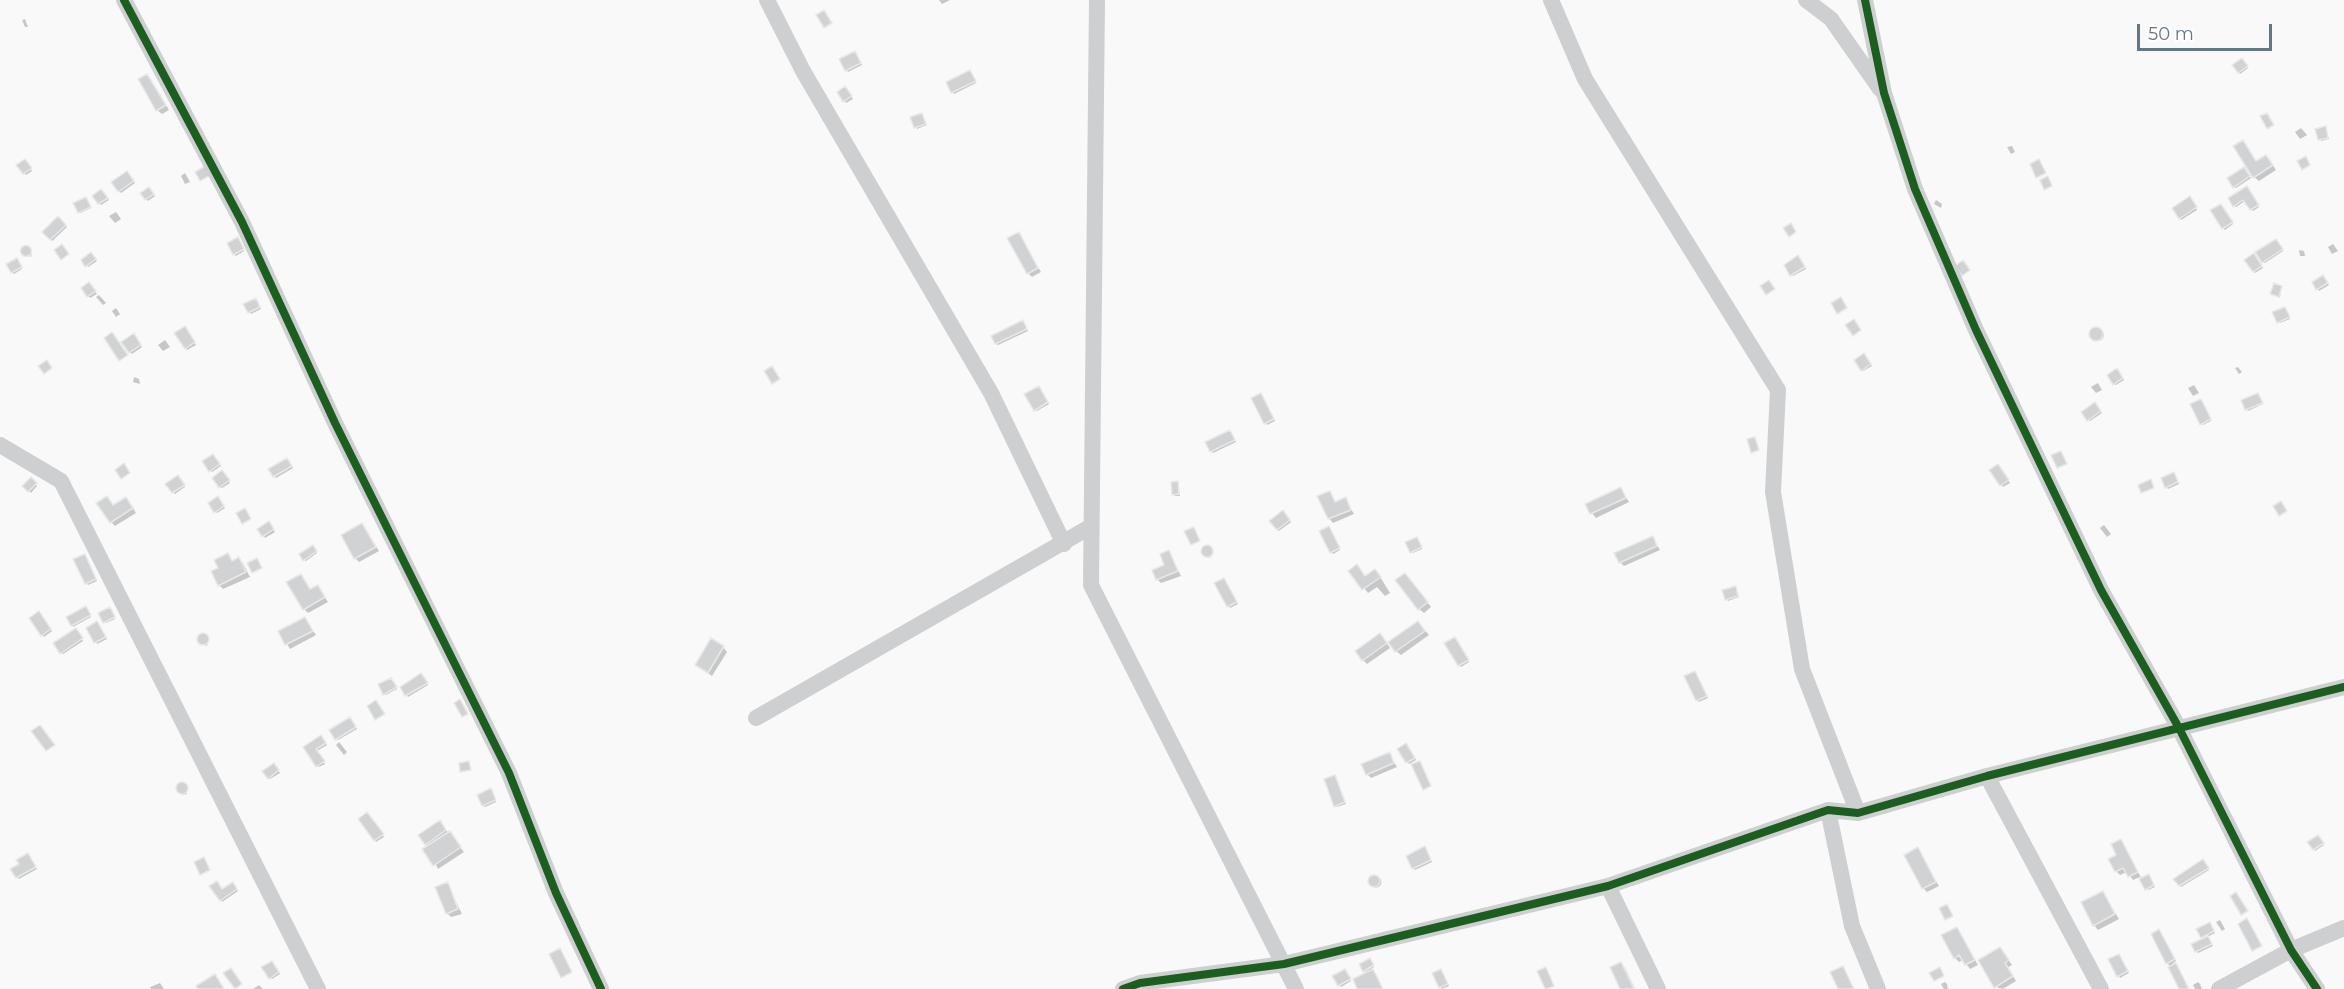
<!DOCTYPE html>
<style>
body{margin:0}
#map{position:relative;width:2344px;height:989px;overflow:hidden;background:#f9f9f9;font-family:Montserrat,sans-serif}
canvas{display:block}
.scale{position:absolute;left:2137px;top:24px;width:135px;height:27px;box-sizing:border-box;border:3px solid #657683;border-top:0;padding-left:8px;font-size:18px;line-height:21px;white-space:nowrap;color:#657683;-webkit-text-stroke:4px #fff;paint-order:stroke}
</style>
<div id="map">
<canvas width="2344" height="989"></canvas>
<div class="scale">50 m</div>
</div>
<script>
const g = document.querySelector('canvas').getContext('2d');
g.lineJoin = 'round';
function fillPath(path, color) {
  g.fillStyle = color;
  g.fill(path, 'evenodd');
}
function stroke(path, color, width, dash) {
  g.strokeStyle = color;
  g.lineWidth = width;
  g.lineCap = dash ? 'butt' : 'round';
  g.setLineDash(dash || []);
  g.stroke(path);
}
const shadow = new Path2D(`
 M939 0H950L942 4Z
 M25 19 28 27H25L22 20Z
 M856 54 862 65 848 72 846 70Z
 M2241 60 2248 68 2240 74 2234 65Z
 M972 74 976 83 954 94 952 92Z
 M147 75 169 110 162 114 157 110Z
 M847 90 853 99 846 103 839 93Z
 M923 116 927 125 917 129 912 118Z
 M2301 128 2307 135 2300 139 2295 132Z
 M2325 128 2329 139 2321 141 2317 130Z
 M2243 142 2257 162 2270 161 2276 170 2259 181 2254 177Z
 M2012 146 2015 152 2011 154 2007 147Z
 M27 162 32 171 26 175 18 165Z
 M2246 170 2251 178 2236 188 2234 187Z
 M185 173 190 182 185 184 181 176Z
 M128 174 135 183 121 193 119 191Z
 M151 190 155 196 148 201 142 193Z
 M2248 190 2259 207 2253 211 2245 201 2236 207 2234 206Z
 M101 191 109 200 101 205 94 196Z
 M87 200 91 208 81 213 80 212Z
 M1936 200 1942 204 1941 208 1934 204Z
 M2191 200 2197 210 2181 220 2180 218Z
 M2222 207 2233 224 2225 230 2223 228Z
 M116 212 121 219 115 223 109 216Z
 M58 218 67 227 52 241 44 232Z
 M1018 234 1041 272 1032 277 1028 273Z
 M239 240 244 251 236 256 234 254Z
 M2277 242 2283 251 2265 263 2263 262Z
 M2333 244 2338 251 2332 254 2328 247Z
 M25 248 32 251 31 257 23 253Z
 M2299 250 2304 251 2305 256H2300Z
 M91 254 97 261 88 267 83 260Z
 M2255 257 2263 268 2255 273 2254 271Z
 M1800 259 1806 269 1793 276 1792 275Z
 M18 262 22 269 14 274 12 272Z
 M2325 279 2329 285 2319 291 2318 289Z
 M89 284 97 294 90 298 83 288Z
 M2281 288 2280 298 2272 294Z
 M99 295 106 303 103 305 96 297Z
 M257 302 261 309 251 314 245 305Z
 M116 308 120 314 116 317 112 311Z
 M2285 308 2290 319 2280 323 2278 322Z
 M1024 324 1028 331 998 345 996 344 993 337Z
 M2092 335a6 6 0 1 1 12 0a6 6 0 1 1-12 0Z
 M186 330 196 345 187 350 186 348Z
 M135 337 142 347 132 354 130 352Z
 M165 340 170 347 163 351 158 345Z
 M1866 357 1872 366 1863 371 1862 370Z
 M2238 367 2242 372 2239 374 2235 368Z
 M2118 372 2124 380 2116 385 2114 384Z
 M134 377 139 379 140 384 133 382Z
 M2098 383 2102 390 2096 393 2091 387Z
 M2194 385 2199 393 2193 396 2188 388Z
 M1040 389 1049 404 1037 411 1036 410Z
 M1262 396 1275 421 1267 425 1266 423Z
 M2259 396 2263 404 2248 411 2246 409Z
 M2202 403 2211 421 2203 425 2202 424Z
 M2096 405 2102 413 2090 421 2083 412Z
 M1230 431 1236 442 1213 453 1211 451Z
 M215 458 221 466 212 472 211 471Z
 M288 461 293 468 276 478 270 470Z
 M1999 468 2010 483 2003 487 1991 471Z
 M224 474 230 483 222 488 220 487Z
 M2174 474 2179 484 2168 489 2166 487Z
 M180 478 185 487 175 494 167 484Z
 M31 479 37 486 31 493 24 486Z
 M1178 483 1180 496H1175L1173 494Z
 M1621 489 1629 502 1596 518 1592 513Z
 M1330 492 1336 503 1345 499 1354 514 1333 523 1329 518Z
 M107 498 114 507 130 503 136 513 115 526 111 522Z
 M219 500 225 508 217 513 216 512Z
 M1283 512 1291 522 1279 531 1271 521Z
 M270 525 275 532 265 538 259 529Z
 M362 525 379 551 359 562 355 558Z
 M2104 525 2111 534 2107 537 2100 528Z
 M1330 529 1340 550 1333 554 1331 552Z
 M1653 538 1660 550 1624 566 1620 562Z
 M1418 540 1422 549 1413 553 1411 552Z
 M1202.5 552a5.5 5.5 0 1 1 11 0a5.5 5.5 0 1 1-11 0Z
 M312 547 317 553 306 561 304 560Z
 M1169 552 1181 576 1161 583 1157 579 1166 565Z
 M228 555 233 562 239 559 243 563 250 577 223 589 219 585 220 568Z
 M86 557 97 581 88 585 86 583Z
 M1350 571 1366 577 1379 575 1390 593 1385 596 1377 587 1368 593Z
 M301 575 311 591 318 587 328 602 308 613 304 609Z
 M1409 579 1431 607 1424 613 1419 609Z
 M1225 581 1238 604 1230 608 1216 584Z
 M1735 588 1739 597 1728 601 1727 599Z
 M87 609 91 617 73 627 72 625Z
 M111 611 115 619 106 623 104 622Z
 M40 615 52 631 44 637 31 618Z
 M305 619 316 635 290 649 280 632Z
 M1418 622 1429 635 1401 655 1396 651Z
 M99 625 107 639 97 644 96 642Z
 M78 632 83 641 63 654 61 653Z
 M200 636 209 639 207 646 199 643Z
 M1384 639 1390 648 1367 664 1363 660Z
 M1456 640 1469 662 1461 667 1459 665Z
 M723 647 727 652 712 676 697 665Z
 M1695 673 1708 698 1699 702 1697 700Z
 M423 677 428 685 408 697 402 687Z
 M393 681 397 689 386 695 384 694Z
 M351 721 357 729 338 740 336 739Z
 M322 738 327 745 317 751 325 764 319 767 305 747Z
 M339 742 347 752 344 755 336 745Z
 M1408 746 1416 760 1409 764 1407 762Z
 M1389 754 1397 767 1371 778 1367 774Z
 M276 766 280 773 270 779 264 772Z
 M1335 776 1346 804 1337 807 1336 806Z
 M185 785 187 794 182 795 179 786Z
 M492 792 496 802 485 807 483 805Z
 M369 816 384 837 376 842 375 840Z
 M441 824 464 852 438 869 426 844Z
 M2320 838 2324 845 2315 851 2314 849Z
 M2120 841 2142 879 2150 877 2155 887 2148 890 2140 877 2133 880 2127 872 2120 875 2116 871Z
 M1917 849 1939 886 1927 892 1923 888Z
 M1426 850 1432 862 1415 870 1413 868Z
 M29 857 37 869 19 879 17 877Z
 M2205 863 2209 870 2181 887 2180 886Z
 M1370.5 882a5.5 5.5 0 1 1 11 0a5.5 5.5 0 1 1-11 0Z
 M447 884 462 914 451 917 447 913Z
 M234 886 238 891 222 902V891Z
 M2103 893 2119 919 2098 930 2094 925Z
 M2220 920 2225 929 2222 931 2216 922Z
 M2211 926 2215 933 2207 937 2213 946 2198 953 2196 951 2204 939 2202 937Z
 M1957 928 1978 965 1970 969 1963 960 1959 962 1955 958Z
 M2160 933 2176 961 2173 963 2189 989H2181L2153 934Z
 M2000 948 2012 965 2008 967 2016 981 2003 989 1996 987Z
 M2120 957 2129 973 2120 978 2110 960Z
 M1371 961 1374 967 1371 969 1383 989H1359L1367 974 1364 971Z
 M1621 963 1625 968 1635 989H1622Z
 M273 964 280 974 272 979 270 978Z
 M1441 970 1449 986 1442 989 1440 987Z
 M1346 973 1351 981 1341 987 1334 977Z
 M1945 982 1947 984 1948 989H1944L1941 984Z
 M2198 982 2200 984 2202 989H2195L2193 985Z
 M160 983 164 989H151L150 987Z
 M259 985 263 989H253Z`);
const building = new Path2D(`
 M824 10 832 23 824 28 816 15Z
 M855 51 861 63 845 71 839 59Z
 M2242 58 2248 66 2238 73 2232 65Z
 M970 70 976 81 951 93 946 82Z
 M147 74 166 105 156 111 138 79Z
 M845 86 852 96 843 102 837 92Z
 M922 113 926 124 914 128 910 117Z
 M2267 113 2274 125 2267 129 2260 116Z
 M2326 126 2328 138 2318 140 2315 129Z
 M2243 140 2256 161 2266 155 2273 165 2253 178 2233 146Z
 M2306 156 2310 165 2302 170 2297 161Z
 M25 159 32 168 23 174 16 165Z
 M2039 159 2046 173 2036 178 2030 164Z
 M205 166 211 175 200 181 195 172Z
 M2244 167 2250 176 2233 188 2227 178Z
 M127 171 134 181 118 192 111 182Z
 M2048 176 2052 186 2044 190 2040 180Z
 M2247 186 2259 205 2250 210 2243 200 2233 207 2228 198Z
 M149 187 154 194 145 200 140 193Z
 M101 189 108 198 98 204 92 196Z
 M2190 196 2197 207 2179 219 2172 208Z
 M86 197 91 207 78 213 73 203Z
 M2221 204 2233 222 2222 229 2210 210Z
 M58 216 66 225 50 240 42 232Z
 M1791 223 1796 232 1789 237 1783 228Z
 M1019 232 1038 268 1027 274 1007 238Z
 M238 237 244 249 233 255 227 243Z
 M2276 239 2283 249 2262 263 2255 252Z
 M62 244 69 254 61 260 54 250Z
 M20.5 251a5.5 5.5 0 1 1 11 0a5.5 5.5 0 1 1-11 0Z
 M91 252 96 259 85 267 81 260Z
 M2254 253 2262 266 2253 272 2244 260Z
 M1798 255 1805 267 1790 276 1784 265Z
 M17 258 22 267 11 273 6 264Z
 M1963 260 1970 270 1962 276 1955 266Z
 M2323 275 2328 283 2316 290 2312 282Z
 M1769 280 1775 289 1766 295 1760 286Z
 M89 282 96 291 87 297 81 288Z
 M2274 283 2282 286 2279 297 2270 294Z
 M1841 297 1847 308 1837 314 1831 303Z
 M256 298 260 307 248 313 243 304Z
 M2285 307 2290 317 2277 323 2272 312Z
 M1854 319 1861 330 1853 336 1845 325Z
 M1023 320 1027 329 995 344 991 336Z
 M185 326 195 342 185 349 174 333Z
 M2089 334a7 7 0 1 1 14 0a7 7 0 1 1-14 0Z
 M112 332 128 355 119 361 104 338Z
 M134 333 141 345 129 353 121 342Z
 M1864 353 1871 364 1861 371 1854 360Z
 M47 360 52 368 44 374 38 366Z
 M772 366 780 379 772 384 764 371Z
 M2117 368 2123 378 2113 385 2107 375Z
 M1039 386 1048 402 1034 411 1024 394Z
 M1261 393 1274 419 1264 424 1251 398Z
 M2258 393 2263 403 2245 410 2241 400Z
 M2201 399 2211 419 2200 425 2190 404Z
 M2095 402 2101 411 2087 421 2081 412Z
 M1230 430 1235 440 1210 452 1205 442Z
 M1755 437 1759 450 1751 453 1747 439Z
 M2061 451 2067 464 2057 468 2051 455Z
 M213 454 220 464 209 472 202 461Z
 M287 458 292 466 273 477 268 469Z
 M124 463 130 473 121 479 115 470Z
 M1998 464 2009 480 2000 486 1989 470Z
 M222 470 230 480 219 488 212 478Z
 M2174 472 2178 482 2165 488 2161 478Z
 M178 475 185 485 172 493 165 484Z
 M31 477 37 483 28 492 22 486Z
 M2151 479 2154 488 2141 493 2138 485Z
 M1178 481 1179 494 1172 495 1171 482Z
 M1621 487 1626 498 1590 514 1585 504Z
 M1330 491 1335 502 1346 497 1351 510 1328 519 1317 496Z
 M107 496 113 505 126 497 133 508 110 523 96 503Z
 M218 496 224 506 214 513 208 503Z
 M2281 501 2287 511 2279 516 2273 506Z
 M245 508 251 519 242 524 236 513Z
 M1283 510 1290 520 1277 530 1269 521Z
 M269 521 274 529 262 537 257 529Z
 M362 523 376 547 354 559 341 535Z
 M1329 526 1340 548 1330 553 1319 531Z
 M1194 527 1200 541 1191 545 1184 531Z
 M1653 536 1657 546 1619 563 1614 553Z
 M1417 537 1422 547 1410 553 1405 542Z
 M1201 551a6 6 0 1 1 12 0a6 6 0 1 1-12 0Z
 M313 545 317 551 303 561 299 554Z
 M1169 550 1178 571 1156 580 1152 570 1164 565 1160 554Z
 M228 553 232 561 239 557 246 572 218 586 211 571 218 568 214 560Z
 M85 554 96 579 85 584 73 559Z
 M257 558 262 568 252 573 247 563Z
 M1357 564 1365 576 1375 569 1381 577 1362 590 1348 571Z
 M1405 573 1428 602 1418 610 1395 580Z
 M301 574 310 589 318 585 325 597 303 610 286 582Z
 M1224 578 1237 602 1227 607 1214 583Z
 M1736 586 1738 596 1725 600 1722 590Z
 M86 606 91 615 71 626 66 617Z
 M110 607 115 617 103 623 98 613Z
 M39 611 51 629 41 636 29 618Z
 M305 617 313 631 285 645 278 631Z
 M97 621 106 637 94 643 86 628Z
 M1418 621 1425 631 1395 652 1388 642Z
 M76 628 83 638 60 654 53 643Z
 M197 639a6 6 0 1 1 12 0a6 6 0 1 1-12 0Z
 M1380 633 1387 643 1362 661 1355 651Z
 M1455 637 1469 660 1458 666 1444 643Z
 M711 638 724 646 708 673 695 665Z
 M1695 671 1707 696 1696 701 1684 676Z
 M421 673 428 683 405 696 400 687Z
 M391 678 397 687 383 695 378 684Z
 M460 699 468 714 462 717 454 703Z
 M376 700 385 714 375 720 367 706Z
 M350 717 356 727 335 740 329 730Z
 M40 725 55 745 46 751 31 731Z
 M321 735 326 743 316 749 325 761 316 767 303 747Z
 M1406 743 1415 758 1406 763 1397 749Z
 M1390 752 1394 763 1366 775 1361 764Z
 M469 761 471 770 460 772 459 763Z
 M1420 761 1431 786 1423 790 1411 764Z
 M274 763 279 770 268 779 262 771Z
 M1335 775 1345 802 1334 807 1324 779Z
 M176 788a6 6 0 1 1 12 0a6 6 0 1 1-12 0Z
 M491 788 496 800 482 806 477 795Z
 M367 812 384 834 374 841 358 819Z
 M440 820 446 830 425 845 418 835Z
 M450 831 461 847 433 866 422 849Z
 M2318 835 2324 843 2313 850 2307 842Z
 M2121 839 2138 872 2128 877 2123 868 2115 872 2108 859 2116 855 2111 844Z
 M1425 846 1431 860 1412 869 1406 856Z
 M1918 847 1936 882 1922 889 1904 855Z
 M28 853 36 867 16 878 10 869 19 864 16 860Z
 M204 857 210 870 200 875 194 862Z
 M2203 859 2209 868 2179 886 2173 879Z
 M2149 874 2154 885 2145 890 2139 879Z
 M1368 881a6 6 0 1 1 12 0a6 6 0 1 1-12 0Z
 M217 881 222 889 233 882 237 889 220 901 209 886Z
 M448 882 458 909 446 914 435 887Z
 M2103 891 2115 914 2093 926 2081 902Z
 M2236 892 2248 911 2241 915 2230 896Z
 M1947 904 1953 916 1945 920 1939 908Z
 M2247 918 2262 946 2252 951 2238 924Z
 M2210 922 2214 931 2201 938 2196 929Z
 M1957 927 1975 960 1965 965 1959 955 1954 959 1941 935Z
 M2159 929 2175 959 2166 964 2151 934Z
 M2208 936 2212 944 2195 952 2191 944Z
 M2000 947 2009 960 2005 963 2013 976 1994 988 1978 960Z
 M560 948 572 972 561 978 549 954Z
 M2119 954 2128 971 2117 977 2108 959Z
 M1370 958 1374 965 1363 972 1359 964Z
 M272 961 279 972 269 979 261 967Z
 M1621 962 1634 989H1620L1610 967Z
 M2176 963 2189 989H2179L2168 967Z
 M1843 966 1854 989H1838L1830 972Z
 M1546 967 1554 986 1547 989H1545L1537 971Z
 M1940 967 1944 976 1934 981 1929 973Z
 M231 968 242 984 235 989 223 973Z
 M1345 969 1351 979 1338 986 1332 976Z
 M1373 969 1383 989H1357L1353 979Z
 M1441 969 1448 984 1439 988 1432 973Z
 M215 974 224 989H198L196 986Z`);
const street = new Path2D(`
 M124 0 242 222 335 423 509 773 556 893 601 989
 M767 0 803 71 991 393 1064 544
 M1097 0 1091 585 1296 989
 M1551 0 1585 79 1778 390 1773 492 1802 669 1858 813
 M1806 0 1831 19 1880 89
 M1865 0 1884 93 1915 189 1976 330 2101 590 2179 728 2291 950 2317 989
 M0 445 61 481 318 989
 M756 718 1090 527
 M1987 776 2101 989
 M1828 810 1852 926 1878 989
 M1608 886 1658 989
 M1123 989 1140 983 1284 964 1608 886 1828 810 1858 813 1987 776 2344 687
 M2219 989 2291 950 2344 928`);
const cycleway = new Path2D(`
 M124 0 242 222 335 423 509 773 556 893 601 989
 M1865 0 1884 93 1915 189 1976 330 2101 590 2179 728 2291 950 2317 989
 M1123 989 1140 983 1284 964 1608 886 1828 810 1858 813 1987 776 2344 687`);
fillPath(shadow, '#0003');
fillPath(building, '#d0d2d3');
stroke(building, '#e8e8e8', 1.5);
stroke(street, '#cecfd0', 16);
stroke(cycleway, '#1b5e20', 8);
</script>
